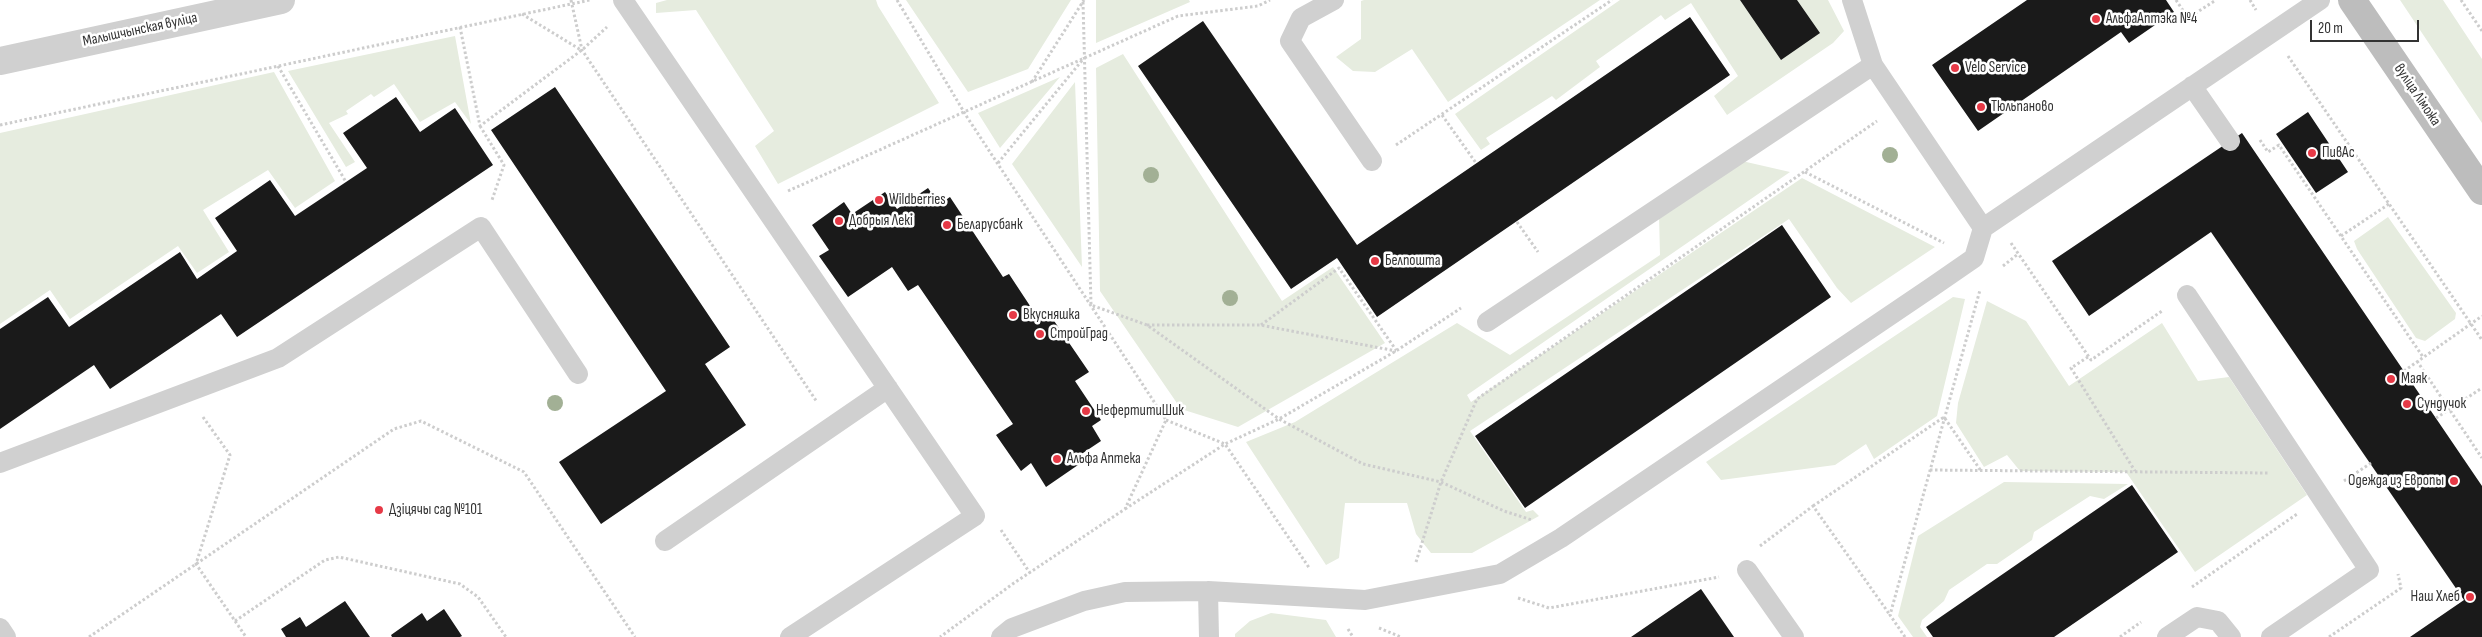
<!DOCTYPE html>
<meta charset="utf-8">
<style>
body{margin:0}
#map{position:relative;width:2482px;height:637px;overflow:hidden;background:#fff;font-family:"Sofia Sans Condensed",sans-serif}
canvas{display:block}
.scale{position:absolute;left:2310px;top:20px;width:109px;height:22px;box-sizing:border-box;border:2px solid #333;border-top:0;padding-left:6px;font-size:15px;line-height:18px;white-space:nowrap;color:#333;-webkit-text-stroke:4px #fff;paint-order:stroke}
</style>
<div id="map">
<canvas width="2482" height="637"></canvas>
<div class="scale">20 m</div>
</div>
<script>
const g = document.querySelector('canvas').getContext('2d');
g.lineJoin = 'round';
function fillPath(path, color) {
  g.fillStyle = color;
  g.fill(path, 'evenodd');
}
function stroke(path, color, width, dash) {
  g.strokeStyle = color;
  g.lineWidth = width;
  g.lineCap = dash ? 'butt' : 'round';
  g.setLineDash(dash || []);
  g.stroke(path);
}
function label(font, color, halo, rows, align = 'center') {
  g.font = font + ' "Sofia Sans Condensed",sans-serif';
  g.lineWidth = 5;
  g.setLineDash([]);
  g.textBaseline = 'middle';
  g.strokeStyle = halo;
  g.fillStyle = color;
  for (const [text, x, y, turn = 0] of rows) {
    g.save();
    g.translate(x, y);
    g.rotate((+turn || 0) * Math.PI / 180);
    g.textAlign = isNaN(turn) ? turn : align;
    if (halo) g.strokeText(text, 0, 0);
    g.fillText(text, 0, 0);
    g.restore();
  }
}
const green = new Path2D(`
 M667 0H876L878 6 939 103 778 184 755 146 774 131 696 10 656 13V3Z
 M906 0H1071L1028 69 968 92Z
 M1096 0H1189L1190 2 1096 43Z
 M1364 0H1600L1448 102 1412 49 1375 72 1353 71 1336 57 1361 39V1Z
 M1620 0H1828L1844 31 1833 43 1727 115 1714 96 1738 76 1691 3 1665 20 1661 15 1596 61 1600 67 1556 100 1552 96 1486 138 1490 144 1481 150 1455 114Z
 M2400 0H2443L2482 59V123Z
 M455 36 471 124 455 102 420 122 394 84 374 97 371 94 346 111 348 114 329 123 355 162 346 167 288 71Z
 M1123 54 1282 301 1333 267 1385 343 1238 427 1181 409 1100 291 1096 68Z
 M274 72 335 181 295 208 268 170 203 210 229 252 197 273 178 246 70 319 50 290 0 324V133Z
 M1060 77 1000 148 978 113Z
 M1075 82 1082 267 1012 164Z
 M1742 161 1790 172 1467 395 1471 402 1802 178 1935 247 1851 303 1837 288 1789 219 1470 431 1526 512 1533 510 1539 516 1472 553H1431L1416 534 1407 503H1345L1339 558 1326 565 1246 442 1295 422 1457 323 1510 355 1660 255 1659 215Z
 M2388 217 2456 313 2455 319 2425 341 2416 338 2357 249 2354 241Z
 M1953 297 1965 299 1937 416 1874 459 1866 444 1835 465 1721 480 1706 462Z
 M1987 301 2026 321 2069 386 2162 323 2198 381 2229 377 2307 495 2195 572 2126 472 2020 471 2007 455 1984 467 1956 423 1958 403Z
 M2004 482 2128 484 2104 499 2090 496 2034 532 2032 540 1997 564H1987L1949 590 1944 601 1922 620 1920 627 1927 637H1913L1898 616 1918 536Z
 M1271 613 1326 620 1336 637H1235V634L1250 621Z`);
const building = new Path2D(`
 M1740 0H1797L1820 33 1781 60Z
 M2027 0H2166L2174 12 2129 43 2121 32 1978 131 1932 65Z
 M1690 17 1730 75 1377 317 1337 258 1291 289 1138 66 1203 21 1357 245Z
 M555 87 730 347 705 364 746 425 601 524 559 462 666 391 491 130Z
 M396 97 420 132 455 108 493 165 237 337 221 314 110 389 94 365 0 429V329L48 297 69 327 180 252 197 279 237 251 215 218 270 180 295 216 367 168 343 133Z
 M2308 112 2348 172 2316 193 2276 134Z
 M2242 133 2482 486V637H2410L2464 600 2211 232 2089 316 2052 261Z
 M928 188 939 204 950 197 1003 277 1009 274 1038 318 1048 312 1089 372 1075 381 1101 420 1092 426 1101 441 1074 459 1078 465 1046 487 1031 463 1021 471 996 435 1013 424 918 285 908 291 892 267 848 297 819 256 829 250 812 225 844 202 852 214 885 192 897 209Z
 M1782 225 1831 297 1525 508 1475 436Z
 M2132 485 2178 552 2054 637H1933L1926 627Z
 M1701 589 1734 637H1631Z
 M345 601 370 637H286L281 629 300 617 306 627Z
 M444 609 462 636 460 637H392L391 635 422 613 427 621Z`);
const path = new Path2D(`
 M571 0 582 50 817 402
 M897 0 967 117 1166 420 1125 509 1014 583 940 637
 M2176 0 2188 18 2216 0
 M2250 0 2256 10
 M2461 0 2482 31
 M1083 2 1091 305 1147 325 1279 419 1363 464 1441 482 1504 511 1532 520
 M522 14 581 50
 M460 27 480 126 582 50 607 27
 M2288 56 2482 340
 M278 66 346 182
 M1032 82 1084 0
 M1442 115 1476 163
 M0 125 590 0
 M480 126 504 165 492 200
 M2260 140 2268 152 2279 145 2423 357
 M1396 145 1612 0
 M998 163 1084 58
 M1805 172 1944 243
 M788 191 1178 16 1258 6 1270 0
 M1517 222 1538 252
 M2341 236 2389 204
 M2011 243 2091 360 2162 311
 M2003 266 2018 254
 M1147 325H1260L1396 351
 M1261 325 1339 268 1396 350
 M2088 357 2071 368 2135 471
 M2417 361 2482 458
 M2404 371 2482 316
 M203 417 230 455 196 564 246 637
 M2436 418 2482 388
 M1166 420 1225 444 1310 569
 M1930 470 2269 473
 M2344 481 2371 463
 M1813 506 1944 417 1981 471
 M1125 509 1225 444 1279 419 1396 351 1461 308
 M1001 530 1030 573
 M1760 546 1813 506 1890 615
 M1416 562 1441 482 1477 399 1877 121
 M2192 587 2297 514
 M1518 598 1549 608 1719 577
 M235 621 325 560 339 557 460 584 478 597 506 637
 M1379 628 1401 637
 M1348 629 1353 637
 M89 637 394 429 421 421 524 472 635 637
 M1905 637 1890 615 1980 290
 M2120 637 2141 622
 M2329 637 2401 588 2398 574`);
const lane = new Path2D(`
 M623 0 975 516 790 637
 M1334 0 1301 18 1290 41 1372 161
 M1852 0 1873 65 1983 228
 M2192 86 2230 141
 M2187 295 2369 570 2271 637
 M1487 322 1873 65
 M0 463 278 358 481 227 578 374
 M665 541 888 388
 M1747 570 1794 637
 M1208 591 1209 637
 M0 628 6 637
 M1001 637 1012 628 1084 601 1125 592 1208 591 1365 600 1500 574 1561 538 1932 287 1974 258 1983 228 2320 0
 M2167 637 2197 617 2218 621 2231 637`);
const street = new Path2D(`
 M0 61 281 0`);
const secondary = new Path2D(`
 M2352 0 2482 191`);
const trees = [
 [1890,155],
 [1151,175],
 [1230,298],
 [555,403]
];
const markers = [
 [2096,19,5,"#e63946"],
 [1955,68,5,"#e63946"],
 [1981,107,5,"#e63946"],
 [2312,153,5,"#e63946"],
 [879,200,5,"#e63946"],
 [839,221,5,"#e63946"],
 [947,225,5,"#e63946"],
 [1375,261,5,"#e63946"],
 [1013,315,5,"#e63946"],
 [1040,334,5,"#e63946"],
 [2391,379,5,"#e63946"],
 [2407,404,5,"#e63946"],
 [1086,411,5,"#e63946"],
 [1057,459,5,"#e63946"],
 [2454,481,5,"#e63946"],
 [379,510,5,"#e63946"],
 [2470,597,5,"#e63946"]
];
const poiNames = [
 ["АльфаАптэка №4",2106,19],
 ["Velo Service",1965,68],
 ["Тюльпаново",1991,107],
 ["ПивАс",2322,153],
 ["Wildberries",889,200],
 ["Добрыя Лекі",849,221],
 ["Беларусбанк",957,225],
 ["Белпошта",1385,261],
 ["Вкусняшка",1023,315],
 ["СтройГрад",1050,334],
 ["Маяк",2401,379],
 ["Сундучок",2417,404],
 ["НефертитиШик",1096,411],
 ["Альфа Аптека",1067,459],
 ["Одежда из Европы",2444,481,"right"],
 ["Дзіцячы сад №101",389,510],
 ["Наш Хлеб",2460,597,"right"]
];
const streetNames = [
 ["Малышчынская вуліца",140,30,-12],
 ["вуліца Ліможа",2417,95,56]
];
fillPath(green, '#e6ecdf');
fillPath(building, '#1a1a1a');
stroke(path, '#cdcdcd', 3, [2.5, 2.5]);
stroke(lane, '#d0d0d0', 20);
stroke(street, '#d0d0d0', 28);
stroke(secondary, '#bdbdbd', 28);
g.fillStyle = '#a2b095';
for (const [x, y] of trees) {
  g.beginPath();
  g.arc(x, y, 8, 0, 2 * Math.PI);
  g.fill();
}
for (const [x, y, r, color] of markers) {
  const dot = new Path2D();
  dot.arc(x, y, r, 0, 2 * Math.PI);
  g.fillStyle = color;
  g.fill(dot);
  stroke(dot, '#fff', 2);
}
label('15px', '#333', '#fff', poiNames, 'left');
label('15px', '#333', '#fff', streetNames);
</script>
